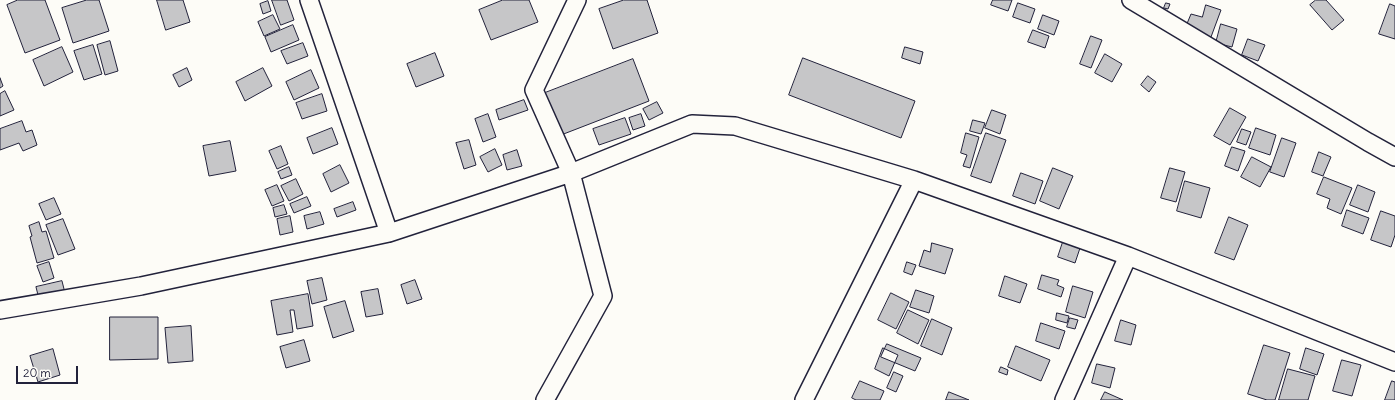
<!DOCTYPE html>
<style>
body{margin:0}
#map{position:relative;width:1395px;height:400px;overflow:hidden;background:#fdfcf7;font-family:Delius,sans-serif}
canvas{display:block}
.scale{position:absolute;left:16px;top:366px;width:62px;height:18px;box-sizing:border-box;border:2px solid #22223b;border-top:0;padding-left:5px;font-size:12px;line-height:14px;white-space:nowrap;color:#22223b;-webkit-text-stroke:3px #fdfcf7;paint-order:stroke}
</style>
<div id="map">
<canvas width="1395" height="400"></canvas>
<div class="scale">20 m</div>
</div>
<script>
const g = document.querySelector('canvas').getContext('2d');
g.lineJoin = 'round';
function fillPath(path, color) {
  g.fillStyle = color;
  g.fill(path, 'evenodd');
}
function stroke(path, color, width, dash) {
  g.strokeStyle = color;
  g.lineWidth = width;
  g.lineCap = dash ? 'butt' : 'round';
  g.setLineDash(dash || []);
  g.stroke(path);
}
const building = new Path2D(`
 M18 0H45L60 40 25 53 7 5Z
 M87 0H99L109 31 73 43 62 8Z
 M157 0H183L190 22 166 30Z
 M272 0H287L294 20 281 25Z
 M503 0H529L538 22 491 40 479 10Z
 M624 0H647L658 33 613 49 599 9Z
 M993 0H1012L1008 11 991 5Z
 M1316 0H1326L1344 20 1332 30 1310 5Z
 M268 1 271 11 263 14 260 4Z
 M1018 3 1035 9 1030 23 1013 17Z
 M1166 3 1170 4 1168 9 1164 8Z
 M1390 4 1395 6V39L1379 34Z
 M1206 5 1221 10 1211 37 1197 32 1198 30 1186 26 1191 14 1202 17Z
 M273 15 280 29 264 36 258 22Z
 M1043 15 1059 21 1054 35 1038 29Z
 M1221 24 1237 29 1232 47 1216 43Z
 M293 25 299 40 271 52 265 37Z
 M1033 30 1049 36 1045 48 1028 42Z
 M1091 36 1102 40 1091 68 1080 64Z
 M1248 39 1265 45 1258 61 1242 55Z
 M110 41 118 71 105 75 97 45Z
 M303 43 308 56 287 64 281 51Z
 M93 45 102 74 84 80 74 51Z
 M62 47 73 72 44 86 33 60Z
 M905 47 923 52 920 64 902 58Z
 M435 53 444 76 416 87 407 64Z
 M1105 54 1122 64 1112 82 1095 73Z
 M803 58 915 101 901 138 789 95Z
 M633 59 649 101 561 135 545 93Z
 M187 68 192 80 179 87 173 75Z
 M263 68 272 86 245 101 236 82Z
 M311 70 319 88 294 100 286 82Z
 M1148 76 1156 82 1149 92 1141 85Z
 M0 78 3 86 0 88Z
 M5 91 14 110 0 116V94Z
 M322 94 327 111 302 119 296 103Z
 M524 100 528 110 499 120 496 110Z
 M657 102 663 113 649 120 643 109Z
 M1230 108 1246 117 1230 145 1214 136Z
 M992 110 1006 115 1000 134 985 128Z
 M488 114 496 137 483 142 475 119Z
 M641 114 645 126 633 130 629 118Z
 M625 118 631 134 599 145 593 129Z
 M973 120 985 123 981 134 970 131Z
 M22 121 26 132 32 130 37 145 23 151 19 143 0 150V129Z
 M332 128 338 144 313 154 307 138Z
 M1256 128 1276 135 1270 155 1249 148Z
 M1242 129 1251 132 1246 145 1237 142Z
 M966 133 979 137 970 168 963 166 967 155 961 153Z
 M986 133 1006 140 991 183 971 176Z
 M1282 138 1296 143 1284 177 1270 172Z
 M469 140 476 165 464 169 456 143Z
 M230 141 236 171 209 176 203 146Z
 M281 146 288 164 277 169 269 151Z
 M1232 147 1245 151 1238 171 1225 166Z
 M495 149 502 165 488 172 480 157Z
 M517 150 522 166 507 170 503 155Z
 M1319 152 1331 157 1323 176 1312 172Z
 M1252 157 1271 167 1260 187 1241 177Z
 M340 165 349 183 331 192 323 174Z
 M289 167 292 175 281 179 278 172Z
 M1053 168 1073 176 1059 209 1040 201Z
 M1170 168 1185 172 1176 202 1161 198Z
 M1021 173 1043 181 1035 204 1013 196Z
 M1324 177 1352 188 1341 214 1327 208 1330 199 1317 194Z
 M296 179 303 194 289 201 281 186Z
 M1185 181 1210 188 1201 218 1177 211Z
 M277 185 284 201 272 206 265 190Z
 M1358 185 1375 192 1368 212 1350 205Z
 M307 197 311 206 294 213 290 204Z
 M54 198 61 214 46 220 39 204Z
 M353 202 356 210 337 217 334 209Z
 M284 205 287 214 275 217 273 208Z
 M1347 210 1369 218 1363 234 1342 226Z
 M1381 211 1395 216V235L1391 247 1371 240Z
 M320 212 324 224 307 229 304 216Z
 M290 216 293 232 280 235 277 219Z
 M1229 217 1248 225 1234 260 1215 253Z
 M63 219 75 249 58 255 46 225Z
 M39 222 42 232 46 231 54 258 37 263 30 237 32 236 29 226Z
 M1063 242 1080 248 1075 263 1058 257Z
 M932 243 953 249 945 274 919 266 924 250 930 252Z
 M49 262 54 278 43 282 37 266Z
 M907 262 916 265 912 275 904 272Z
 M1042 275 1059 280 1057 285 1064 288 1061 297 1038 289Z
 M1005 276 1027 284 1020 303 999 296Z
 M322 278 327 300 312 304 307 281Z
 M415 280 422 299 407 304 401 285Z
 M62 281 65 293 39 299 36 287Z
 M1073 286 1093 292 1085 318 1066 312Z
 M378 289 383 314 366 317 361 292Z
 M916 290 934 296 929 313 910 307Z
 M891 293 909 302 896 329 878 320Z
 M308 294 313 326 297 329 294 310H290L293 332 277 335 271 301Z
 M345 301 354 331 333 338 324 307Z
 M908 310 929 320 918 344 897 333Z
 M1057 313 1069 316 1067 323 1056 320Z
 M110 317H158V359L110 360Z
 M1070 318 1078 320 1075 329 1067 327Z
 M932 319 952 328 942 355 921 346Z
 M1121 320 1136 325 1131 345 1115 341Z
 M1041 323 1065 331 1059 349 1036 341Z
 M191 326 193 361 168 363 165 328Z
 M304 340 310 361 286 368 280 347Z
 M887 344 921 358 915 371 881 357Z
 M1264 345 1290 353 1275 400H1267L1248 394Z
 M1016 346 1050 360 1041 381 1008 367Z
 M883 348 898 355 889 376 875 369Z
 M1306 348 1324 354 1317 375 1300 369Z
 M53 349 60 375 38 382 30 356Z
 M1342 360 1361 365 1352 396 1333 391Z
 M1097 364 1115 368 1110 388 1092 383Z
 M1001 367 1008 370 1007 375 999 372Z
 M1288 369 1315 376 1308 400H1279Z
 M894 372 903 376 896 392 887 388Z
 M860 381 884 391 880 400H856L852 398Z
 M1392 381 1395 382V400H1385Z
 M949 392 969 400H946Z
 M1105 392 1123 400H1101Z`);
const minor = new Path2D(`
 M309 0 389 233
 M1131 0 1368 142 1395 157
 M0 310 141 286 389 233 571 173 692 124 735 126 914 180 1128 256 1395 362
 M545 400 603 296 571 173 534 90 577 0
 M804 400 914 180
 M1064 400 1128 256`);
fillPath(building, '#c6c6c8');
stroke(building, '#22223b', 1);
stroke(minor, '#22223b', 20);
stroke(minor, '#fdfcf7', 17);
</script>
